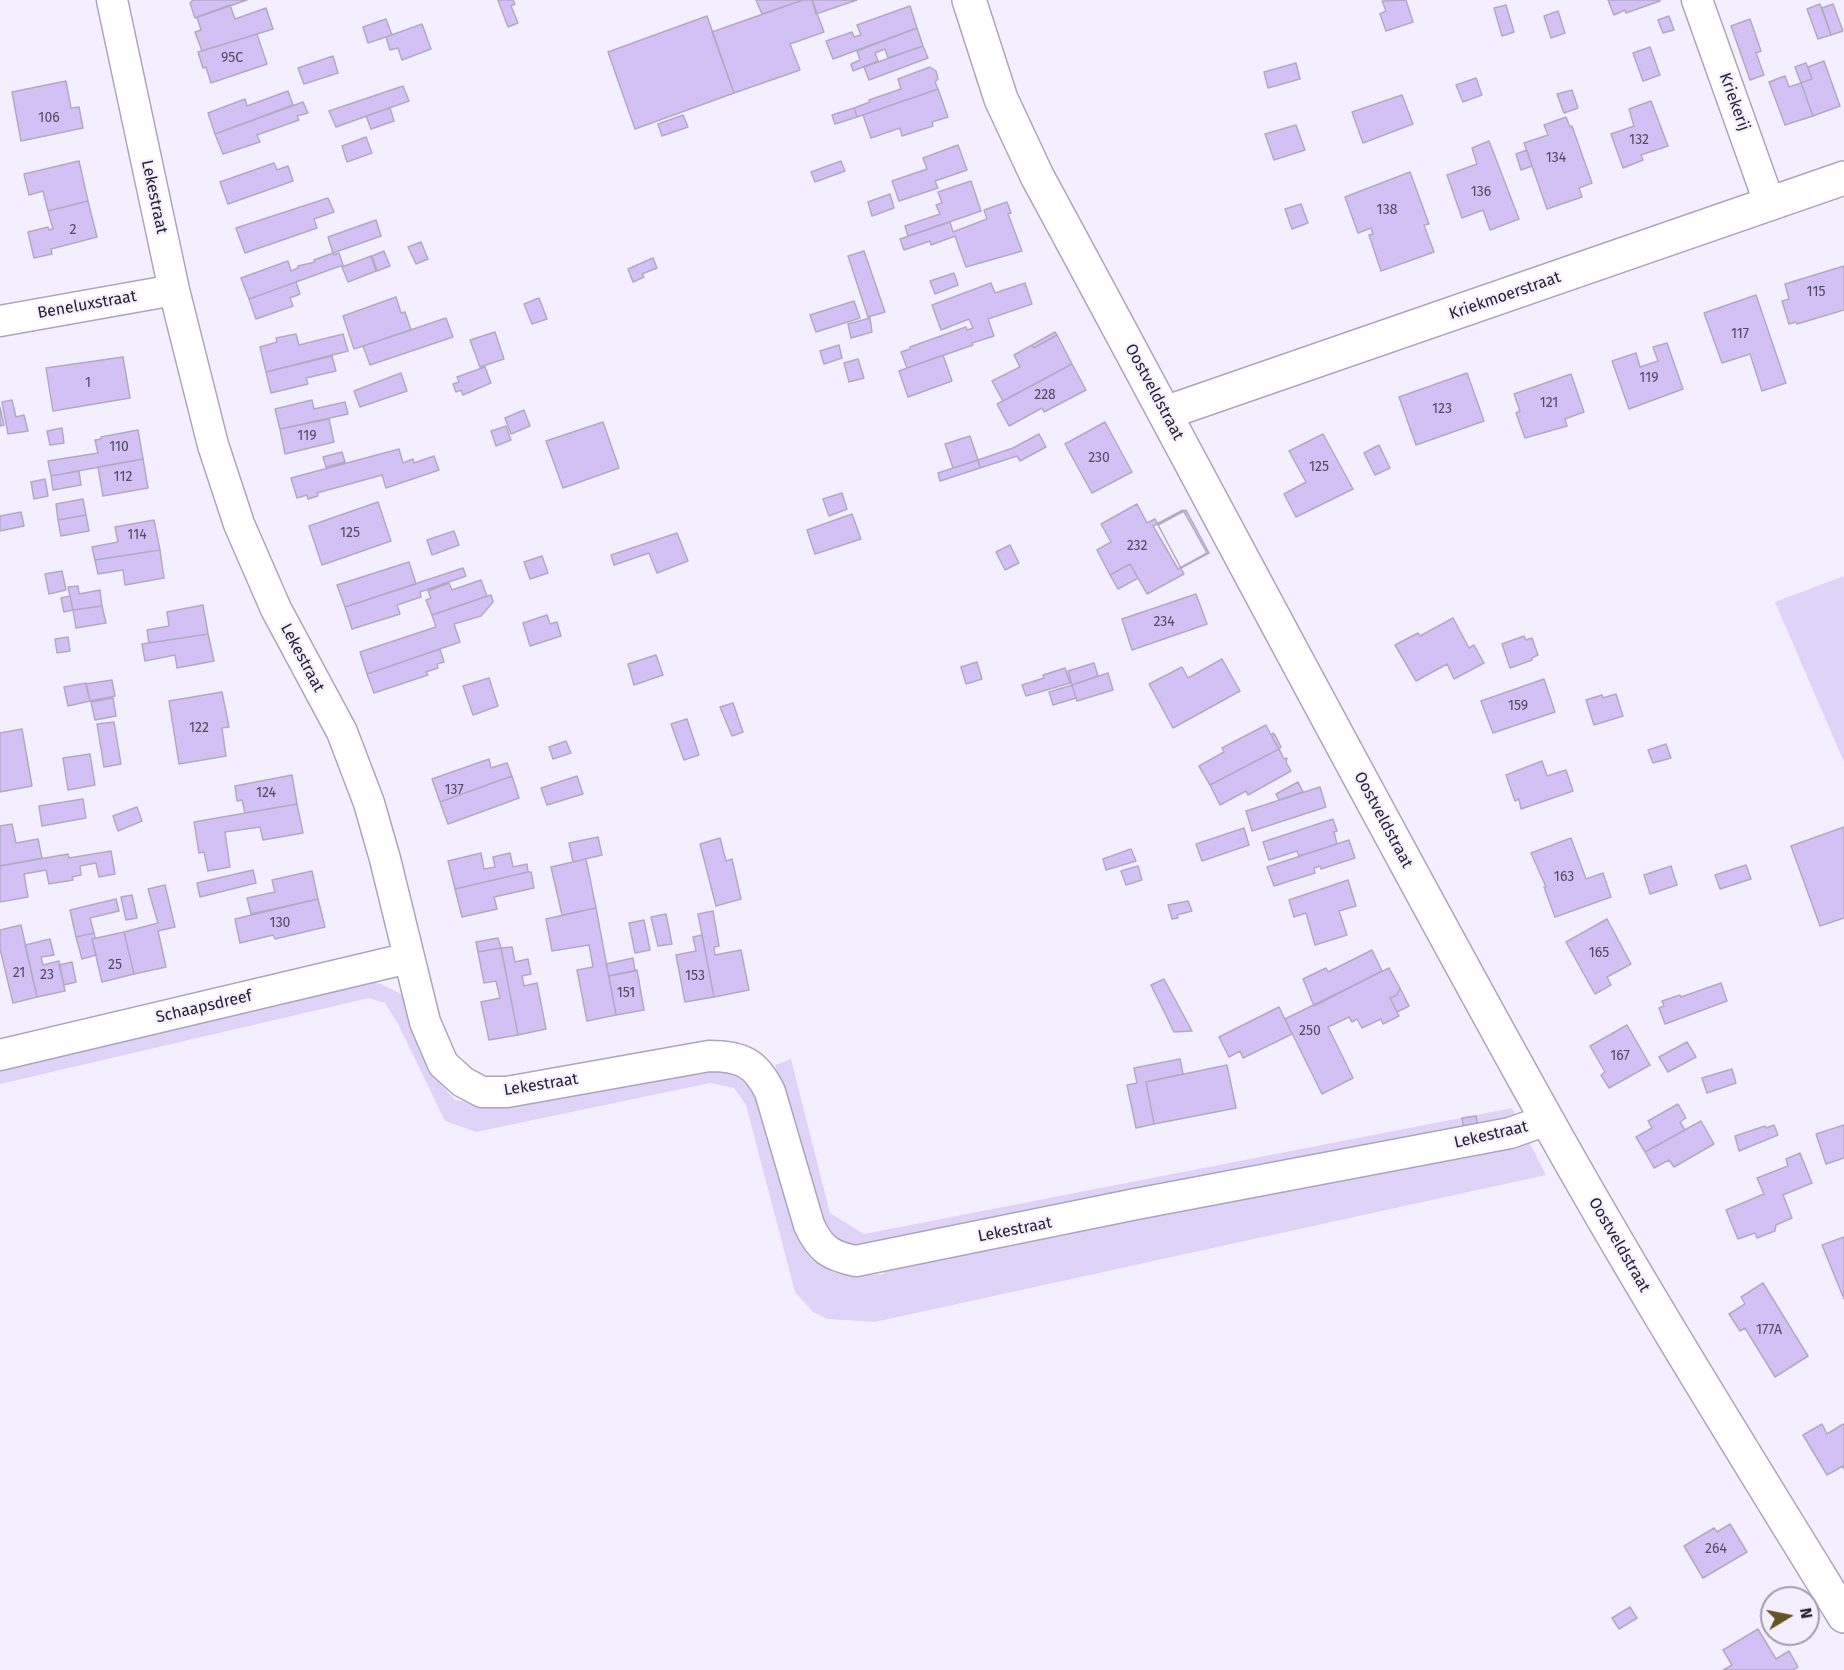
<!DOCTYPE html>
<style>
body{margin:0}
#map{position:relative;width:1844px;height:1670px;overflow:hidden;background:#f4efff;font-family:"Fira Sans",sans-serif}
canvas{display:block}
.north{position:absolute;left:1760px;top:1586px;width:60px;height:60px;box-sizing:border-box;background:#f4efff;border:2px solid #a29dab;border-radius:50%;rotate:80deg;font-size:16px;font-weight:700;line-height:24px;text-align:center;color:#26222c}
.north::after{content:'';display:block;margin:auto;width:21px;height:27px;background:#655422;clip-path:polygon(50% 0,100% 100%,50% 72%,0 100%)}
</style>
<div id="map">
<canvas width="1844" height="1670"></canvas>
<div class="north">N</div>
</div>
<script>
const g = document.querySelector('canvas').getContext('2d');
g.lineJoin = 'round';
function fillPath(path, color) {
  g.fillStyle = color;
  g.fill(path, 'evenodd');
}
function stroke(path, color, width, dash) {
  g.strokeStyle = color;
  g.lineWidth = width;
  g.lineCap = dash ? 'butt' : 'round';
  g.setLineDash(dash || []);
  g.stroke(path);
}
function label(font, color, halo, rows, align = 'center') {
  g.font = font + ' "Fira Sans",sans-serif';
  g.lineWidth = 4.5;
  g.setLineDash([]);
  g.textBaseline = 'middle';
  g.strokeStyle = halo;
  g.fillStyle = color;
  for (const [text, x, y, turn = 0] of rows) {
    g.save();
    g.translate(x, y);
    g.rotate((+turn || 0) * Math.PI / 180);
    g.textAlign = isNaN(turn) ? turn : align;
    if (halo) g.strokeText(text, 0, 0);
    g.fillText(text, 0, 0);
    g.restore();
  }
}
const green = new Path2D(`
 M1844 576V762L1775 602Z
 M368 981 381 984 403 995 441 1084 455 1100 489 1106 713 1069 733 1073 758 1094 794 1212 811 1259 832 1272 851 1276 884 1274 878 1251H849L827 1232 821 1218 775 1065 791 1059 830 1213 864 1234 1512 1108 1546 1175 875 1322 827 1319 812 1311 795 1292 746 1105 734 1088 710 1083 476 1132 445 1121 398 1024 385 1003 369 998 0 1084V1066Z`);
const building = new Path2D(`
 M193 0H247L195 18 190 3Z
 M498 0H513L515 4 511 6 518 23 508 27Z
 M756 0H803L762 14Z
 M803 0H812L824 32 790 44 800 70 734 93 712 32Z
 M812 0H857L816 14Z
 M1406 0 1413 22 1386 31 1380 14 1386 11 1382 1Z
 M1608 0H1660V1L1626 13 1625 10 1614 15Z
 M1820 4 1831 35 1818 39 1807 9Z
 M1833 4 1843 31 1831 35 1822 8Z
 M230 5 235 19 266 8 273 29 202 51 195 32 201 30 197 17Z
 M1506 5 1514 32 1502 36 1494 8Z
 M910 6 917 28 833 59 826 41 852 32 854 37 861 35 857 25Z
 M1558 11 1565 33 1551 38 1544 16Z
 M707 16 734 93 635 129 608 52Z
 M1669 16 1674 30 1663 33 1658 20Z
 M386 19 392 35 368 43 363 27Z
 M1750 19 1761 51 1756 53 1764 75 1750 80 1731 26Z
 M422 24 431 49 402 60 398 48 390 50 386 37Z
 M917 28 923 46 888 58 885 49 875 53 878 61 853 71 851 64 860 60 857 51Z
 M257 34 267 64 211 83 206 67 203 68 198 52Z
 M923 46 928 58 869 80 864 67Z
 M1650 47 1660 75 1643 81 1633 53Z
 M333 56 338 73 304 84 298 68Z
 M1824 61 1840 106 1813 116 1801 83 1812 79 1808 67Z
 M1296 63 1300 79 1268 88 1264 72Z
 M1806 63 1812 79 1801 83 1795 67Z
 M930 67 936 71 938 79 935 82 938 89 857 117 854 108 870 102 869 100 901 89 898 79Z
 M1785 76 1789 87 1801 83 1813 116 1785 125 1769 82Z
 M1476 78 1482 95 1463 102 1456 85Z
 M66 81 71 108 79 107 83 128 21 141 12 92Z
 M403 86 409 101 336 127 329 111Z
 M938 89 948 117 932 122 933 126 902 136 900 128 871 138 863 115Z
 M1572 90 1578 108 1564 113 1557 94Z
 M288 91 293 105 215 134 208 113 245 99 247 106Z
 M1402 95 1413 124 1363 143 1352 112Z
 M1651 101 1668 146 1641 155 1643 160 1623 168 1611 134 1634 126 1629 109Z
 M303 102 308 113 297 116 299 120 257 135 260 142 223 154 215 134Z
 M390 108 394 121 371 129 366 116Z
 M854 108 857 117 835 124 832 115Z
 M683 115 688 127 662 136 658 124Z
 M1566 117 1570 127 1572 126 1592 183 1579 188 1582 197 1547 209 1524 143 1548 135 1544 125Z
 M1296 125 1305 150 1274 160 1265 134Z
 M366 137 372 153 347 162 342 146Z
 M1489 141 1519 219 1490 230 1483 210 1462 218 1447 175 1477 164 1472 148Z
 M958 145 967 170 935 181 938 188 899 201 892 181 927 169 923 158Z
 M1527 150 1532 166 1521 170 1516 154Z
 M79 161 88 201 48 211 43 191 29 195 24 174Z
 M841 161 845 171 815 182 811 172Z
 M274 163 277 170 288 166 293 181 228 204 220 182Z
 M1410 172 1429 224 1424 225 1434 252 1381 271 1369 235 1373 234 1371 228 1358 233 1345 197Z
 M971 181 981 211 908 236 905 226 940 214 936 205 942 203 938 192Z
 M890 194 894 208 872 216 868 202Z
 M328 198 334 212 314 219 317 228 245 253 236 228Z
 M88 201 97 237 51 249 52 254 34 258 28 232 48 227 49 230 53 229 48 211Z
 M1007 202 1011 213 1008 214 1022 251 966 267 955 236 931 245 930 241 904 250 900 239 950 222 953 232 987 219 984 210Z
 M1301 204 1308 223 1292 229 1285 209Z
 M376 220 381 236 333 253 328 237Z
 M421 242 428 259 416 264 408 247Z
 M384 251 390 266 377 271 372 256Z
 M864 251 885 312 868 317 848 256Z
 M333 253 334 255 339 253 343 265 249 299 241 278 288 261 291 271 298 268V266L315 262 314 260Z
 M371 256 376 271 348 282 342 267Z
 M653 258 657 268 642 274 644 277 633 282 628 269Z
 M1844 266V310L1797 324 1796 322 1789 324 1782 301 1789 299 1785 284Z
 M954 273 958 285 935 294 930 281Z
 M296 282 300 294 290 298 293 306 256 319 249 299Z
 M991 283 995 293 1025 283 1032 304 988 319 994 336 972 343 973 345 907 368 901 352 910 349V347L966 327 967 330 973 328 969 319 941 330 932 305Z
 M1756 295 1786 383 1762 391 1750 354 1722 363 1704 313Z
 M396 297 401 313 405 312 411 330 354 349 343 316Z
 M539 298 547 319 532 324 524 304Z
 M854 301 860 318 816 332 810 315Z
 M446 318 453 337 370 365 363 346Z
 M870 318 872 332 851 338 848 324Z
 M495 332 504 359 480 367 470 340Z
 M1055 332 1057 335 1034 348 1032 345Z
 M296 334 299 345 343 334 348 351 266 372 260 347 277 342 276 338Z
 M1057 335 1072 364 1003 401 992 381 1020 367 1014 355 1032 345 1034 348Z
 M1667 343 1683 389 1629 409 1612 361 1636 353 1640 367 1658 361 1653 347Z
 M839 345 842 358 824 364 820 351Z
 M943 355 952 381 908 397 899 371Z
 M332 356 336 371 306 378 308 384 271 393 266 372Z
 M123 357 130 398 53 411 46 368Z
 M858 359 864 378 849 382 844 363Z
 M1072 364 1086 390 1044 412 1042 408 1009 426 997 404Z
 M485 367 491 383 463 395 461 390 456 392 453 384 459 382 457 377Z
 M401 373 407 391 360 407 354 391Z
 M1467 373 1484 421 1416 445 1399 397Z
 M1571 374 1584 412 1565 419 1567 426 1525 438 1516 413 1520 411 1514 394Z
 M12 400 16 417 24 415 28 431 8 434 2 402Z
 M312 400 314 409 345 402 348 414 280 429 275 409Z
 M0 407 4 425 0 426Z
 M524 410 530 426 511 434 505 418Z
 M329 419 334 442 285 454 280 429Z
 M603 422 619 468 563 488 546 441Z
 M1105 422 1132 472 1092 493 1065 444Z
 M506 426 511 440 496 446 491 431Z
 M62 428 64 443 50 445 47 431Z
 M138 430 143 459 51 476 48 461 98 453 95 440 101 439V437Z
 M1039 434 1046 447 1020 461 1017 456 980 468 978 460 1013 448Z
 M1323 434 1353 489 1296 517 1284 494 1306 482 1289 451Z
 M970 436 978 460 953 468 945 444Z
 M1379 445 1390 468 1375 475 1364 453Z
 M399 449 403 463 413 459 414 463 434 456 439 470 386 488 382 475 317 493 318 496 308 499 307 495 297 498 291 478Z
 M342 452 345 462 326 467 323 457Z
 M143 459 148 488 103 496 98 467Z
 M978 460 980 468 940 481 938 473Z
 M79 471 81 485 53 490 51 476Z
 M45 479 48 496 34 499 31 482Z
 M842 493 847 509 829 516 823 499Z
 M83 499 86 515 58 520 56 504Z
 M378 502 391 541 322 565 309 526Z
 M1137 504 1147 523 1155 519 1184 574 1147 594 1130 564 1110 575 1097 550 1111 542 1101 524Z
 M1183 510 1207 553 1178 569 1153 526Z
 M1186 510 1209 553 1181 568 1158 525Z
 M21 512 24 526 0 531V516Z
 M852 514 861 539 815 554 807 530Z
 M86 515 89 531 61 536 58 520Z
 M154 520 160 550 95 560 92 547 118 542 115 527Z
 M454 531 459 545 432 555 427 540Z
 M677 533 688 561 657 573 649 553 614 565 611 555Z
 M1010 545 1019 563 1005 570 996 552Z
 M160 550 164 578 125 585 123 570 98 574 95 560Z
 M542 556 548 573 530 579 524 562Z
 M409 562 416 584 345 607 337 585Z
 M1130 564 1138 578 1118 589 1110 575Z
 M463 568 466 576 420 592 421 597 397 605 400 614 352 629 345 607Z
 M62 571 66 590 49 594 45 574Z
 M481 580 487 596 432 615 426 600 431 598 428 591 449 583 452 590Z
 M78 586 79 594 100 590 102 606 73 610 68 587Z
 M1196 594 1207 624 1132 650 1122 619Z
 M491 595 493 602 481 616 454 624 460 642 367 674 360 652 436 627 432 615Z
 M70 596 73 610 64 612 61 598Z
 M203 605 208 634 149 643 147 630 169 626 167 612Z
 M102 606 106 623 76 628 73 610Z
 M547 615 550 624 557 622 561 636 530 646 523 623Z
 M1453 618 1469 648 1474 645 1484 663 1454 679 1447 664 1416 681 1395 645 1418 633 1420 636Z
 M208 634 214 661 177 668 175 655 145 661 142 644Z
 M1524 636 1526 640 1532 638 1538 655 1532 658V660L1510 668 1502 644Z
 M68 637 70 651 57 653 55 639Z
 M440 649 444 662 437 664 438 668 426 672 428 675 374 693 367 674Z
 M656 655 663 675 634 685 628 664Z
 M1222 659 1240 691 1173 728 1149 684 1182 667 1188 678Z
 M977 662 982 679 966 684 961 667Z
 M1094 663 1098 676 1072 685 1068 671Z
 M1065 668 1070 683 1026 696 1022 685 1044 678 1043 675Z
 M1108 673 1113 690 1077 701 1072 685Z
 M489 678 498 706 473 715 463 686Z
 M1544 679 1555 712 1493 733 1481 701Z
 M112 680 115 696 90 701 86 684Z
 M86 683 90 701 68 706 64 687Z
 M1072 685 1076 698 1053 705 1049 692Z
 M222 692 229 727 222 728 226 756 179 764 169 701Z
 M1616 694 1623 716 1594 725 1586 700 1602 695 1603 698Z
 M113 698 116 716 95 720 91 702Z
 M733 703 743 732 732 736 720 707Z
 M687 719 699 755 684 760 671 724Z
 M114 722 121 764 104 767 97 724Z
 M1266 725 1271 735 1273 733 1275 735 1272 737 1279 749 1210 785 1199 766 1224 752 1222 748Z
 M22 729 32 786 0 792V733Z
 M1275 735 1281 747 1279 749 1272 737Z
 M566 741 571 753 553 759 549 747Z
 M1666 744 1671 758 1653 763 1648 750Z
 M1279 749 1284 759 1287 758 1286 762 1291 771 1248 795 1246 791 1220 805 1210 785Z
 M90 754 95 785 68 790 63 758Z
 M489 759 491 768 507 763 512 776 440 802 432 779Z
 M1542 761 1547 776 1566 770 1573 791 1521 809 1519 799 1515 801 1506 775Z
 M292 775 297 804 245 813 242 800 237 801 235 786Z
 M512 776 519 798 448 824 440 802Z
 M577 776 583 794 547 805 541 788Z
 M1298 782 1303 792 1279 800 1276 794Z
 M1320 787 1326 807 1252 831 1246 811Z
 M83 799 86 818 42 826 39 806Z
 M297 804 303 833 263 840 260 827 225 832 230 867 208 871 204 852 199 853 194 822Z
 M137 807 142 821 118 831 113 816Z
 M1333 819 1337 831 1334 832 1337 844 1299 856 1297 851 1269 860 1263 842Z
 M12 824 16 843 38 839 42 858 0 866V826Z
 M1844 827V918L1820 926 1791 846Z
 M1244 828 1249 845 1202 861 1196 844Z
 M598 837 602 855 573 862 569 843Z
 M720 838 726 861 732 859 741 899 716 906 700 844Z
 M1571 838 1586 879 1603 873 1611 897 1555 917 1544 887H1546L1531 853Z
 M1349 840 1355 858 1321 869 1320 866 1314 868 1315 873 1274 886 1267 867Z
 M1131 849 1136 861 1106 870 1103 859Z
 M111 851 115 874 99 877 96 863 80 866 81 875 72 877 73 880 49 884 46 870 24 874 28 897 0 902V866L68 854 69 858Z
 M481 853 484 869 495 867 493 857 510 853 513 867 527 864 528 872 455 889 448 861Z
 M586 859 596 908 562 915 551 867Z
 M1746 865 1751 879 1720 889 1715 875Z
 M1138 866 1142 880 1126 885 1121 871Z
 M1671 866 1677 885 1650 894 1644 875Z
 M253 870 256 883 200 897 197 883Z
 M312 871 318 899 251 914 247 898 275 892 272 880Z
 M528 872H531L534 888 494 897 497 909 462 917 455 889Z
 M1348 880 1356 906 1339 911 1347 935 1315 945 1306 913 1294 917 1289 900Z
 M165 885 175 927 158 931 166 967 134 974 124 932 158 923 148 889Z
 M132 895 137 918 126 920 121 897Z
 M116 899 119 911 90 918 94 933 76 937 70 910Z
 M318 899 325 927 275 939 273 935 240 943 235 919Z
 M1188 901 1192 911 1177 915 1178 918 1172 919 1168 905Z
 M596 908 616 1015 587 1021 577 970 593 967 589 945 552 951 546 919Z
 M713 911 719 946 714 947 715 955 741 950 749 990 714 997 698 914Z
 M666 914 672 944 658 946 651 917Z
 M1607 919 1631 964 1607 977 1611 985 1595 994 1566 942Z
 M644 920 650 950 635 953 629 923Z
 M21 925 37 997 13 1003 0 949V930Z
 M124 932 134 974 102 982 92 939Z
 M94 933 95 938 92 939 96 955 82 959 76 937Z
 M702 935 714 997 685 1002 676 955 696 951 693 937Z
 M498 938 501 948 478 952 476 942Z
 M50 939 54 955 41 957 43 965 59 961 65 991 37 997 25 945Z
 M512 947 515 962 528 959 531 974 522 976 524 986 537 983 546 1029 518 1035 501 948Z
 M501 948 518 1035 489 1040 481 1002 500 998 496 981 484 983 478 952Z
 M1372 950 1382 971 1314 1006 1303 979 1326 968 1328 972Z
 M633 958 635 971 609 976 606 964Z
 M72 962 76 982 64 985 59 965Z
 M1389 968 1400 988 1397 995 1390 998 1399 1016 1383 1024 1381 1019 1362 1028 1357 1019 1352 1022 1349 1017 1328 1027 1353 1078 1322 1094 1285 1019Z
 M637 970 644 1010 616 1015 609 976Z
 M1164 979 1192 1031 1174 1032 1151 985Z
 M1721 983 1727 1001 1665 1024 1659 1008 1664 1006 1662 1001 1680 995 1681 997Z
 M1400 988 1409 1006 1397 1012 1390 998 1397 995Z
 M1279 1007 1292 1034 1243 1058 1240 1051 1229 1057 1219 1037Z
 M1627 1025 1650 1065 1609 1088 1601 1075 1605 1072 1590 1046Z
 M1687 1042 1696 1057 1668 1072 1659 1057Z
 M1180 1059 1183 1074 1146 1082 1154 1124 1136 1128 1127 1085 1137 1083 1134 1068Z
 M1227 1065 1236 1108 1154 1124 1146 1082Z
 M1732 1069 1736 1083 1707 1093 1702 1078Z
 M1678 1104 1686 1118 1680 1122 1685 1130 1645 1152 1636 1137 1652 1128 1648 1121Z
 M1476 1116 1478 1127 1464 1129 1462 1118Z
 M1701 1121 1714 1144 1674 1167 1669 1160 1654 1168 1645 1152Z
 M1774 1125 1778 1135 1739 1151 1735 1136 1765 1126 1766 1128Z
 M1844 1125V1158L1826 1164 1816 1134Z
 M1800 1153 1812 1183 1783 1195 1792 1218 1776 1225 1775 1231 1757 1238 1755 1233 1738 1239 1726 1210 1764 1194 1757 1178 1788 1166 1786 1159Z
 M1844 1237V1299L1822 1245Z
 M1763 1283 1808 1356 1775 1377 1745 1328 1740 1331 1729 1314 1745 1304 1741 1297Z
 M1822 1424 1827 1434 1843 1424 1844 1426V1469L1843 1466 1827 1475 1803 1435Z
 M1730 1524 1747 1552 1703 1578 1684 1546 1714 1528 1717 1532Z
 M1630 1607 1637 1618 1619 1629 1612 1618Z
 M1758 1629 1776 1659 1789 1651 1798 1667 1793 1670H1723L1732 1665 1723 1650Z`);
const minor = new Path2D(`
 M112 0 174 290 213 445 239 524 276 609 342 732 369 803 385 859 425 1022 443 1064 463 1082 482 1092H507L709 1056C742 1056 756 1063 770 1092L809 1225C820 1249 830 1256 856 1261L1136 1204 1510 1133 1547 1120
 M1697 0 1770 205
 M0 321 174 290
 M0 1055 409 958`);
const tertiary = new Path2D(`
 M969 0 1001 99 1037 176C1207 490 1372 806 1546 1118 1640 1287 1743 1451 1844 1616
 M1165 413 1844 178`);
const numberNames = [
 ["95C",232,58],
 ["106",49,118],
 ["132",1639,140],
 ["134",1556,158],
 ["136",1481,192],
 ["138",1387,210],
 ["2",73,230],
 ["115",1816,292],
 ["117",1740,334],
 ["119",1649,378],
 ["1",88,383],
 ["228",1045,395],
 ["121",1549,403],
 ["123",1442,409],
 ["119",307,436],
 ["110",119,447],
 ["230",1099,458],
 ["125",1319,467],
 ["112",123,477],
 ["125",350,533],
 ["114",137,535],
 ["232",1137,546],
 ["234",1164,622],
 ["159",1518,706],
 ["122",199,728],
 ["137",454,790],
 ["124",266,793],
 ["163",1564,877],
 ["130",280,923],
 ["165",1599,953],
 ["25",115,965],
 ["21",19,973],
 ["23",47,975],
 ["153",695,976],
 ["151",626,993],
 ["250",1310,1031],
 ["167",1620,1056],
 ["177A",1769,1330],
 ["264",1716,1549]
];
const streetNames = [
 ["Kriekerij",1734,102,70],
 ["Lekestraat",154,197,78],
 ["Kriekmoerstraat",1505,296,-19],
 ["Beneluxstraat",87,305,-10],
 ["Oostveldstraat",1154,392,62],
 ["Lekestraat",302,658,62],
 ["Oostveldstraat",1383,820,62],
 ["Schaapsdreef",204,1007,-13],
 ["Lekestraat",541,1085,-9],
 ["Lekestraat",1491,1135,-13],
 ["Lekestraat",1015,1230,-11],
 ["Oostveldstraat",1619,1245,60]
];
fillPath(green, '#dfd3f8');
fillPath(building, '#d3c1f6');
stroke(building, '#b2aac3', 1.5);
stroke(minor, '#ada5bd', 33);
stroke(tertiary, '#ada5bd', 36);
stroke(minor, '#fff', 30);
stroke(tertiary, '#fff', 33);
label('14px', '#514a5e', null, numberNames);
label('16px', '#26222c', '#f4efff', streetNames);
</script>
